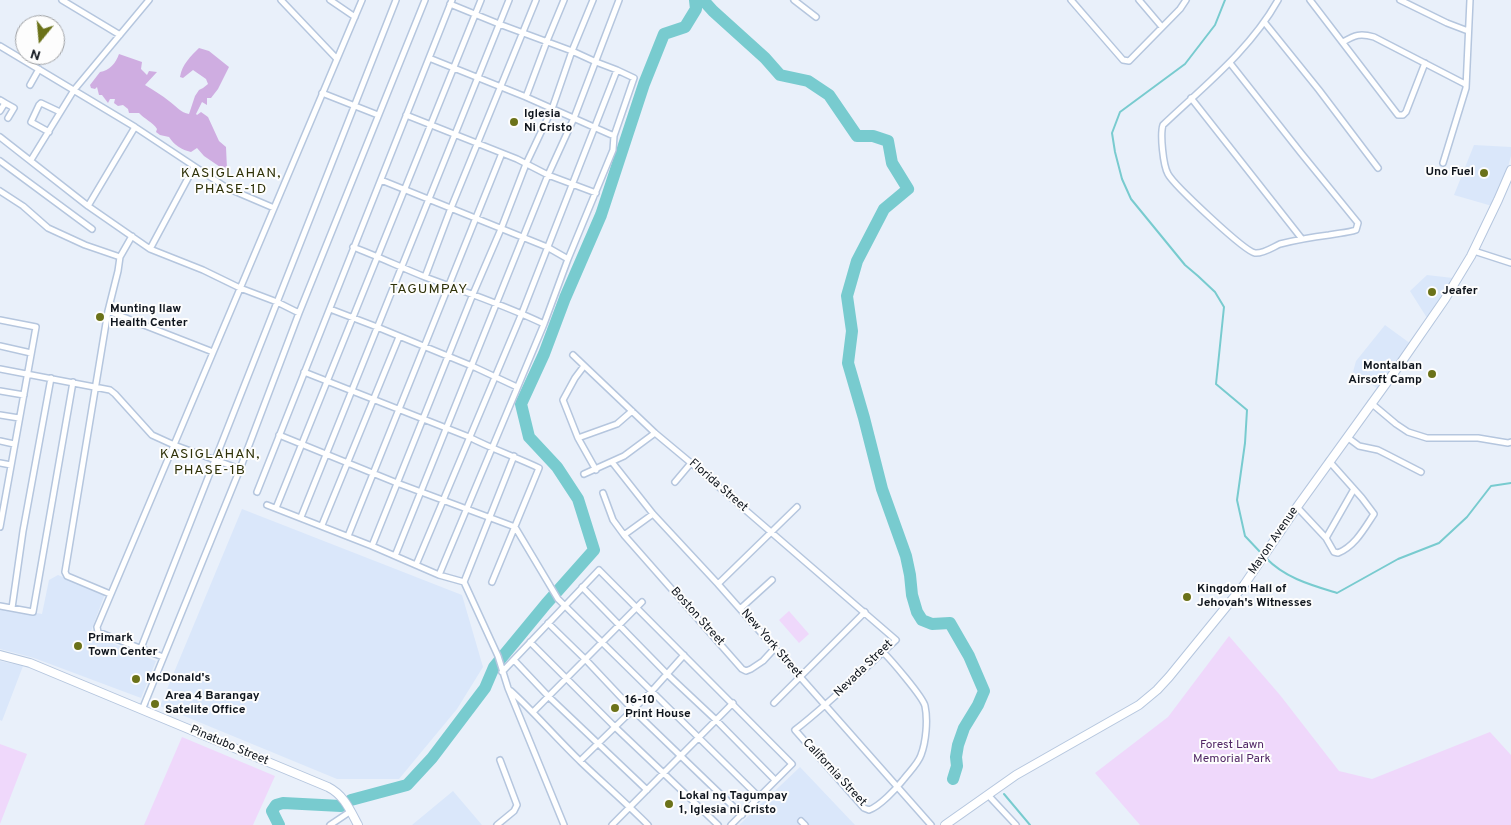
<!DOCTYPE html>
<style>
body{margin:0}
#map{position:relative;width:1511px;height:825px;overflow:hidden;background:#e9f0fa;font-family:Overpass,sans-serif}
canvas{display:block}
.north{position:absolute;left:15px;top:15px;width:50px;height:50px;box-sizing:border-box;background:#fdfdfd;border:1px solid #9ea0a3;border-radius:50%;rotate:197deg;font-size:14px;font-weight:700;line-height:20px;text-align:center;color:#0f151d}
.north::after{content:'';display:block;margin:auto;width:18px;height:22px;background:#6b7219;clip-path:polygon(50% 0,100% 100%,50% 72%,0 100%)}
</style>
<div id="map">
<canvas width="1511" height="825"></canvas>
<div class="north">N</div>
</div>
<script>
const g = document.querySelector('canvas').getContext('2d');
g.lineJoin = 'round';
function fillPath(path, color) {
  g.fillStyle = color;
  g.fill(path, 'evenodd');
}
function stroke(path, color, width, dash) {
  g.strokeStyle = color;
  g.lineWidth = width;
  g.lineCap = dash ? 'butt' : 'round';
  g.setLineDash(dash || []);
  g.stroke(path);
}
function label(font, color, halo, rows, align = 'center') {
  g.font = font + ' Overpass,sans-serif';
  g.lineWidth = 4;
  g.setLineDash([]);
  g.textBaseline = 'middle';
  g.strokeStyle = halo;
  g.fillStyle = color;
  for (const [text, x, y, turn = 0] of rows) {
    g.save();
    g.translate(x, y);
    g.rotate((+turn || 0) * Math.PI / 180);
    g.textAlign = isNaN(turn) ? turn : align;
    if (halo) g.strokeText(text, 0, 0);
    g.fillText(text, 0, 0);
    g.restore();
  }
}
const built = new Path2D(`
 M1474 145 1511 147V156L1508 167 1492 206 1454 195Z
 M1427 275 1453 278 1427 318 1410 291Z
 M1385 325 1411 344 1378 389 1353 372 1356 361Z
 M242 509 462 595 483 667 457 709 399 779H337L160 706Z
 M58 575 105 594 90 634 156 661 141 698 34 658 0 649V607L42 614 49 580Z
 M0 661 23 666 2 721 0 720Z
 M800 767 855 825H739L761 804Z
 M453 791 482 825H412Z`);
const green = new Path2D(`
 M789 611 809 634 799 643 779 620Z
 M1229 636 1280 695 1339 771 1372 779 1490 732 1511 755V825H1140L1095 773 1168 717Z
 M182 737 275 776 253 825H144Z
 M0 744 27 754 0 824Z`);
const forest = new Path2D(`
 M199 48 209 51 229 67 218 89 211 98H207V105L202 102 196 114 197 115 201 112 208 117 219 141 226 147 227 169 226 171 204 156 197 148 191 152C182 150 174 145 169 137L160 135 156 132 157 129C153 122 144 119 139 113H129L128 109 123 105 118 106 114 103 115 99H110L108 103 102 95H99L97 87 95 89 91 88 90 85 100 72C109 71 116 63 119 54L142 62 141 69 147 75 149 71 157 72 145 85C153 90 162 95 169 101 176 106 181 113 189 114L195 96 199 90 203 88 208 84 206 79 193 70 183 78 180 77C182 64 191 56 199 48Z`);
const stream = new Path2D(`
 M1225 0 1215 25 1185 64 1120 112 1112 133 1115 152 1122 179 1131 199 1185 265 1198 276 1215 292 1224 307 1216 384 1247 410 1245 443 1237 500 1245 536 1262 554
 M1266 558C1285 578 1311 585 1337 593L1398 559 1439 543 1467 517 1491 486 1511 483
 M1004 794 1030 825`);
const river = new Path2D(`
 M703 0 713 11 765 58 780 75 808 81 829 95 857 136H873L888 141 892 163 908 189 884 209 857 261 847 296 852 331 848 363 864 418 882 489 906 556 910 575 912 595 917 612 922 620 932 624 950 623 969 656 984 691 978 705 964 728 958 745 956 757 957 766 953 779
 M351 800 407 785 432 758 485 688 494 667 546 604 594 550 578 499 557 467 529 437 521 404 544 354 565 298 601 215 644 84 664 34 685 27 696 9 695 0
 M279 825 272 811 276 805 283 803 341 806`);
const street = new Path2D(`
 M62 0 120 35
 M281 0 337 59
 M330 0 355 17
 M794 0 816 17
 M1071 0 1123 60 1129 61 1180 9 1186 0
 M1139 0 1162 27
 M1310 0 1398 115H1403L1406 112 1425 63
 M1400 0 1447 23 1468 31
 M1265 23 1319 90 1378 168
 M1343 42C1355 35 1360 33 1374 37L1465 84
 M0 46 135 127 227 188 274 208
 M429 58 526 97 614 136
 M1230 63 1301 153 1358 223 1356 230C1347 233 1338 233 1329 235 1313 237 1296 240 1280 244 1273 247 1263 254 1255 253 1244 251 1174 185 1168 174 1163 165 1160 134 1163 125 1204 86 1250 50 1278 0
 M30 85 39 69
 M322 93 378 115
 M526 97 547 41 564 0
 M1191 98 1302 239
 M0 100 5 103 0 111
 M5 103 14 108 8 118
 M406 115 517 159 548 175 596 193
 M49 132 31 122 39 105 41 103 60 112
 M0 137 88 206 150 249 203 270 240 288 277 302 299 313
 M31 160 74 90 149 0
 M0 161 92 229
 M1443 163 1466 88 1470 0
 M381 180 547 247 568 259
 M0 191 23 206 48 228 85 245 120 257
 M88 206 135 127
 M353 247C377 256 400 267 425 277 465 292 505 305 544 324
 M150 249 194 167
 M1474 251 1511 263
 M425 277 451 208 536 0
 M330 309 377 327 472 366 517 387
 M108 311 213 352
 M0 320 36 327 0 527
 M0 346 31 353
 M573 355 655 433 691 463 896 640C862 671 831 702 795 730L864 808 869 810C880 806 896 789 903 780 908 773 918 764 921 755 926 742 928 720 925 706 923 697 891 660 883 652
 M584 366 575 378 563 400 578 438 596 470
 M0 369 110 390 115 394 152 435 174 445 240 469
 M304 372 469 437C492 449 516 457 539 468L492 582
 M0 391 24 395
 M1371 403 1396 424 1408 432 1427 438H1478L1508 443 1511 442
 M0 415 19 418
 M279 435 397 483 515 527 558 599 759 797
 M1347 437 1359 446 1378 450 1386 454 1421 472
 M578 438 617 424 632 411
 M0 441 14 444
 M612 462 653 514 718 584 931 825
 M0 463 11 465
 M584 474 624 456 655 433
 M675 482 691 463
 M257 492 452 0
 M603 493 613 520 624 535 742 669 746 671 751 669 763 661 774 649
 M267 505 372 546 439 575 464 582 498 656 508 688 564 825
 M1297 507 1326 538 1334 552 1338 553C1355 546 1364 529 1374 514L1362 498 1329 461
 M276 508 481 0
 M301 517 509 0
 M322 525 399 337
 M624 535 653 514
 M348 536 502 153
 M1326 538 1354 489
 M372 546 473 294 501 229 526 164 552 109 572 51 593 0
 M395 556 548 175 574 118 619 0
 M416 565 522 313 617 70
 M439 575 544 324 568 259 613 150 614 136 634 78 617 70 596 62 572 51 499 24 450 4
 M464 582 514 456
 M718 584 797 507
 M582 587 667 674 716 720 775 780
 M110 594 67 576 65 572 108 311 118 271 120 257 132 236
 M0 606 33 612 73 382
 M12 608 23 531 51 378
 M740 609 772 580
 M548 623 586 660 633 710 742 815
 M530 642 615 727 718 825
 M141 648 396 0
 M163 657 98 632 97 627 362 0
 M514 660 549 697 647 790
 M502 672 599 570 792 764 731 825
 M511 691C535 713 557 739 581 762 603 783 626 803 648 825
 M774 703 865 612
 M142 710 240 469 299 313 425 0
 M533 712 642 602
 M580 761 651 692 684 655
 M988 795 1016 825
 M801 821 805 825
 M330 825 351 811
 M497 825 514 811 517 805 500 760
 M612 825 733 703`);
const secondary = new Path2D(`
 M0 655 30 663 328 787C344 795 350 810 358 825
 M945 825 1016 775 1139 705 1157 690 1169 677 1244 585 1297 507 1398 367 1445 299 1471 256 1498 200 1511 170`);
const markers = [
 [514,122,5,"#6b7219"],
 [1484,173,5,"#6b7219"],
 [1432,292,5,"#6b7219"],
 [100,317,5,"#6b7219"],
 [1432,374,5,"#6b7219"],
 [1187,597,5,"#6b7219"],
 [78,646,5,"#6b7219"],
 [136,679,5,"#6b7219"],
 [155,704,5,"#6b7219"],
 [615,708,5,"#6b7219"],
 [669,804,5,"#6b7219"]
];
const poiNames = [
 ["Iglesia",524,115],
 ["Ni Cristo",524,129],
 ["Uno Fuel",1474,173,"right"],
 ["Jeafer",1442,292],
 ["Munting Ilaw",110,310],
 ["Health Center",110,324],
 ["Montalban",1422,367,"right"],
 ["Airsoft Camp",1422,381,"right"],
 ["Kingdom Hall of",1197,590],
 ["Jehovah's Witnesses",1197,604],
 ["Primark",88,639],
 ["Town Center",88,653],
 ["McDonald's",146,679],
 ["Area 4 Barangay",165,697],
 ["Satelite Office",165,711],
 ["16-10",625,701],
 ["Print House",625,715],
 ["Lokal ng Tagumpay",679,797],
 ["1, Iglesia ni Cristo",679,811]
];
const streetNames = [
 ["Florida Street",718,486,41],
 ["Mayon Avenue",1274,541,-56],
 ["Boston Street",697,617,48],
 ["New York Street",771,644,49],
 ["Nevada Street",864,669,-44],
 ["Pinatubo Street",229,746,23],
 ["California Street",834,773,47]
];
const parkNames = [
 ["Forest Lawn",1232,746],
 ["Memorial Park",1232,760]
];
const neighbourhoodNames = [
 ["KASIGLAHAN,",231,174],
 ["PHASE-1D",231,190],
 ["TAGUMPAY",429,290],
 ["KASIGLAHAN,",210,455],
 ["PHASE-1B",210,471]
];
fillPath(built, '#dae7fa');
fillPath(green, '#efd8fb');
fillPath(forest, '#cfade1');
stroke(stream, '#78cbcf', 2);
stroke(river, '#78cbcf', 12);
stroke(street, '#b5c6de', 8);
stroke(secondary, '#b5c6de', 10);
stroke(street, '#fff', 5);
stroke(secondary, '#fff', 8);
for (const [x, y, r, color] of markers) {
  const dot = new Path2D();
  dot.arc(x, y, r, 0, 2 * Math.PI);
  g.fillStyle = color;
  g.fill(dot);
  stroke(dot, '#fdfdfd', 2);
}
label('bold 12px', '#0f151d', '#fdfdfd', poiNames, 'left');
label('12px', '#0f151d', '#fdfdfd', streetNames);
label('12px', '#512765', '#fdfdfd', parkNames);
g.letterSpacing = '1px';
label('14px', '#2f3209', '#fdfdfd', neighbourhoodNames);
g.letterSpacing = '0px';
</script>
